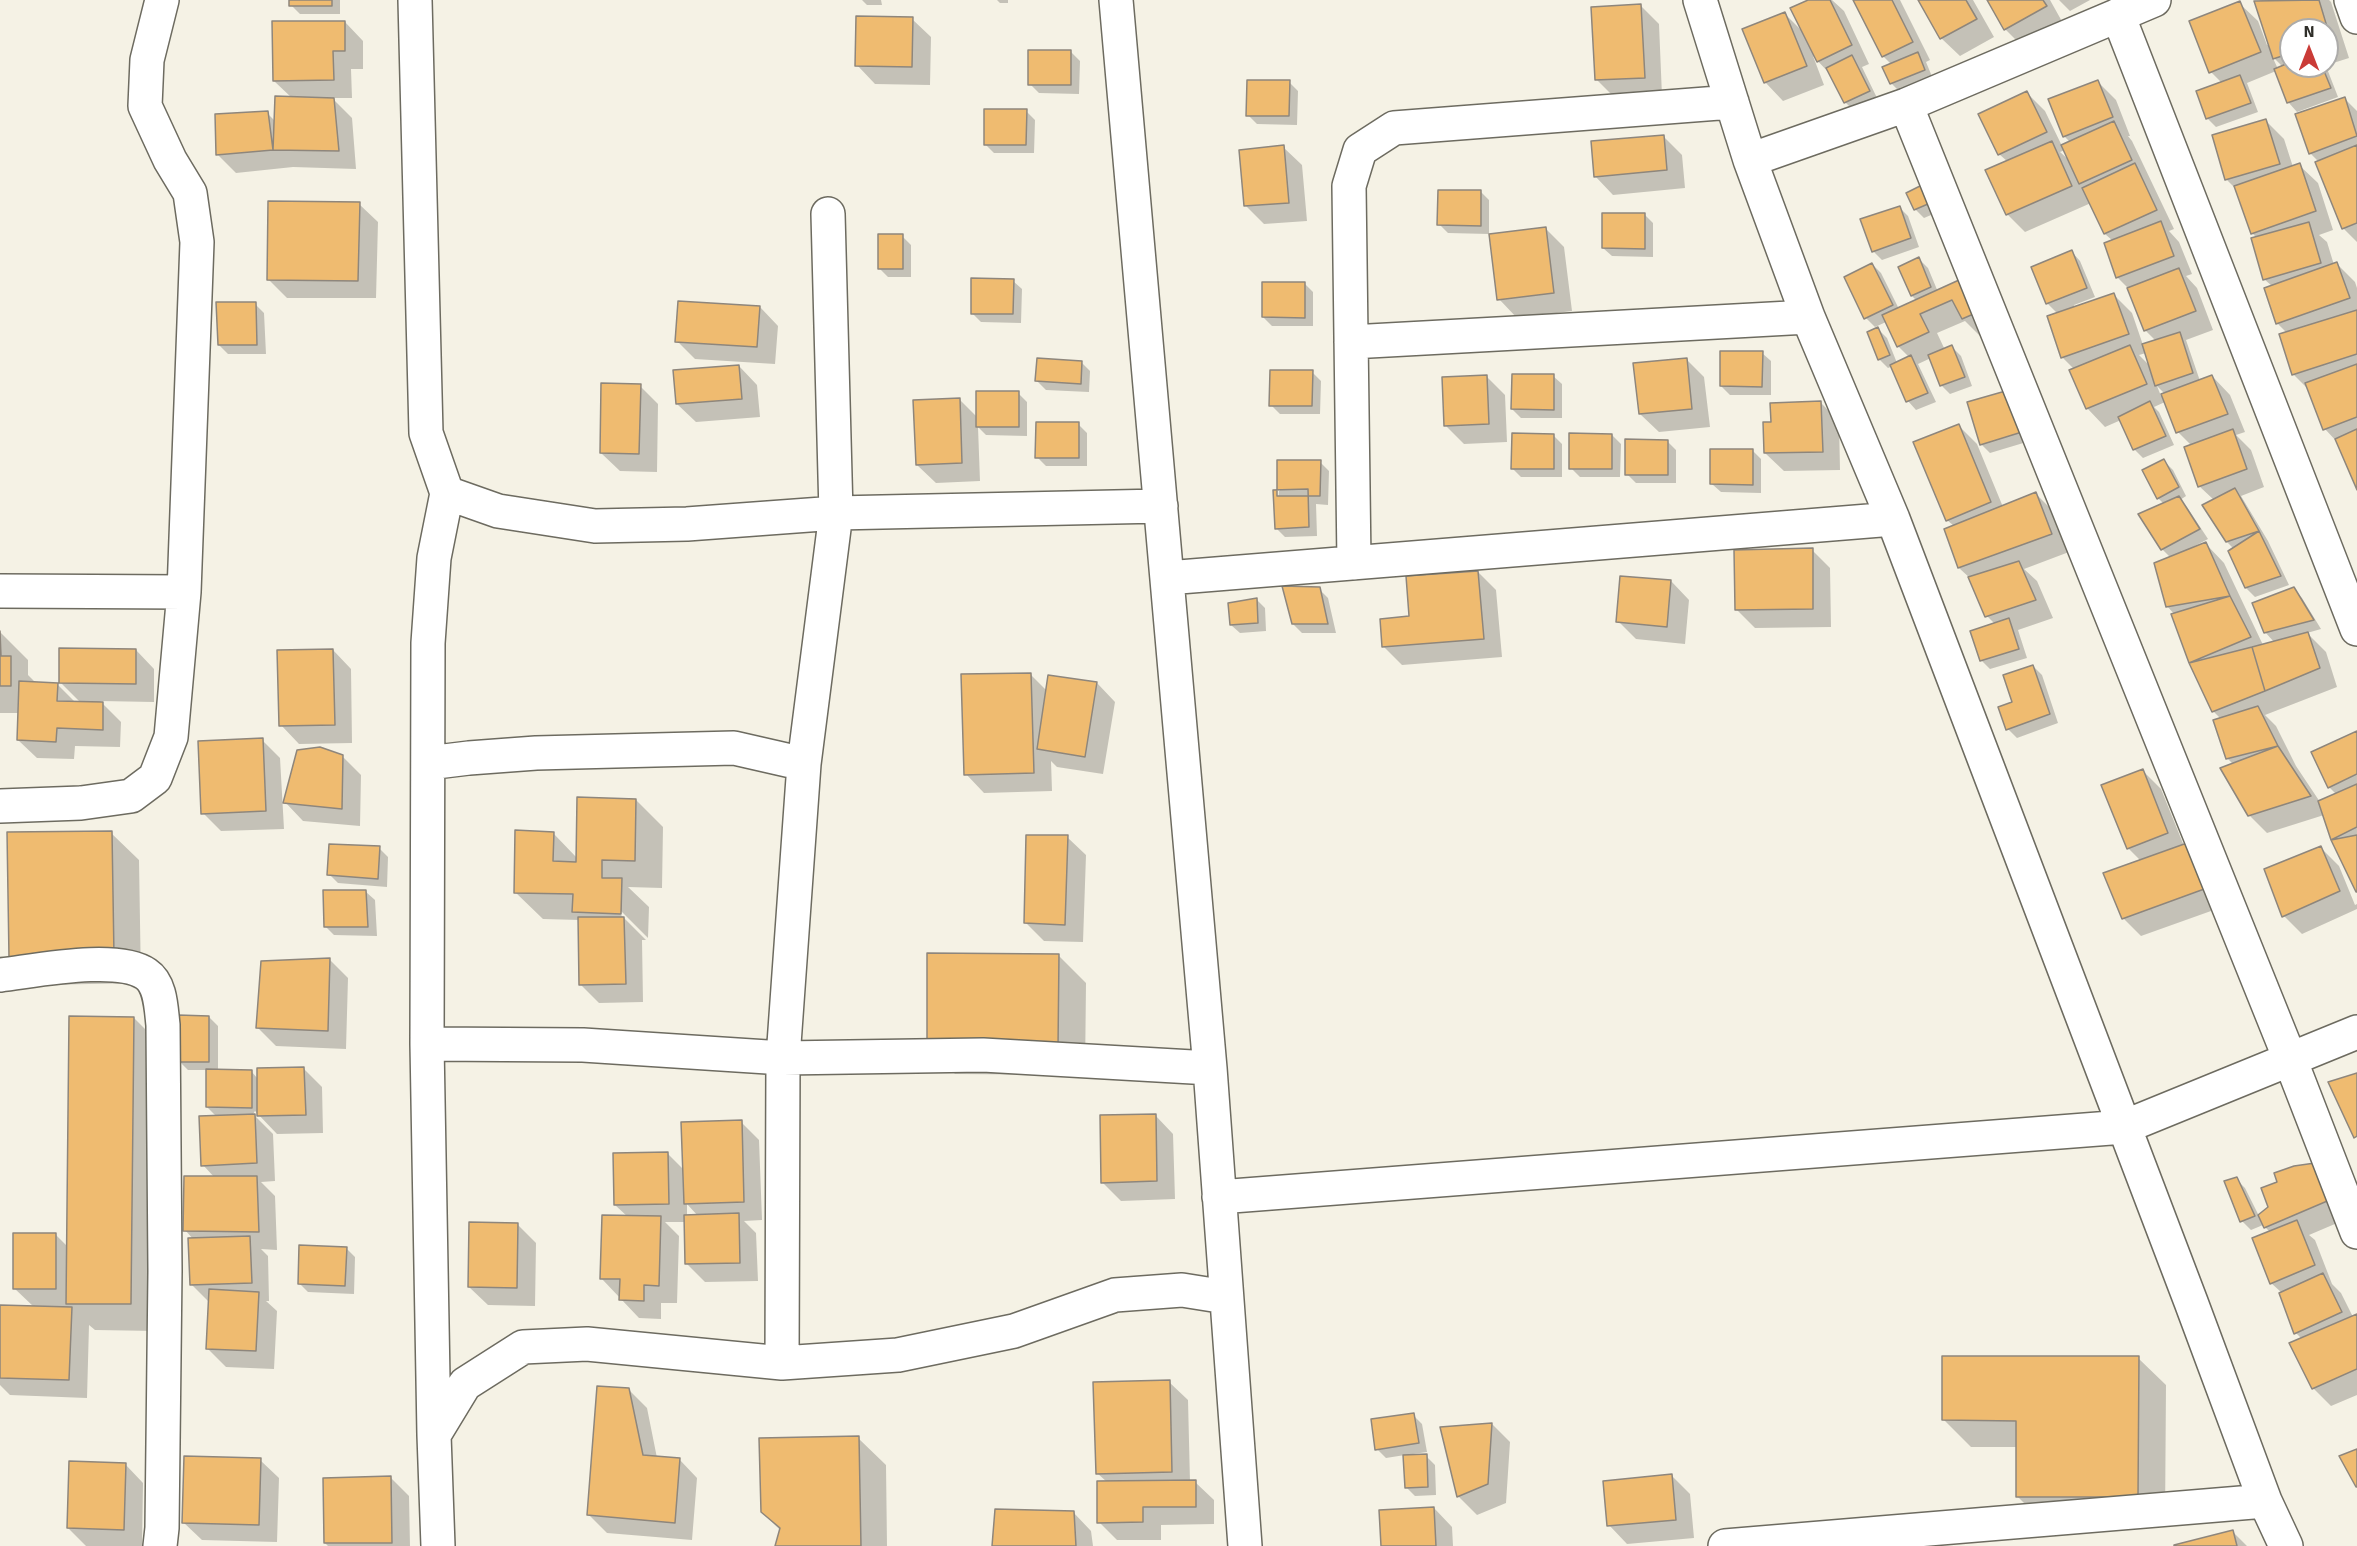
<!DOCTYPE html>
<style>
body{margin:0}
#map{position:relative;width:2357px;height:1546px;overflow:hidden;background:#f5f2e5;font-family:Signika,sans-serif}
canvas{display:block}
.north{position:absolute;left:2279px;top:18px;width:60px;height:60px;box-sizing:border-box;background:#fff;border:2px solid #acaba9;border-radius:50%;rotate:0deg;font-size:16px;font-weight:700;line-height:24px;text-align:center;color:#2f2e29}
.north::after{content:'';display:block;margin:auto;width:21px;height:27px;background:#ca3b37;clip-path:polygon(50% 0,100% 100%,50% 72%,0 100%)}
</style>
<div id="map">
<canvas width="2357" height="1546"></canvas>
<div class="north">N</div>
</div>
<script>
const g = document.querySelector('canvas').getContext('2d');
g.lineJoin = 'round';
function fillPath(path, color) {
  g.fillStyle = color;
  g.fill(path, 'evenodd');
}
function stroke(path, color, width, dash) {
  g.strokeStyle = color;
  g.lineWidth = width;
  g.lineCap = dash ? 'butt' : 'round';
  g.setLineDash(dash || []);
  g.stroke(path);
}
const shadow = new Path2D(`
 M291 0H340V14H300L291 5Z
 M862 0H881L882 5H867Z
 M997 0H1008V3H1000Z
 M1811 0H1832L1844 11 1869 64 1862 67 1878 100 1854 111 1846 103 1831 75 1813 56 1824 85 1783 101 1765 82 1785 14 1803 32Z
 M1855 0H1900L1930 60 1926 62 1933 79 1900 92 1891 83 1892 65 1883 56Z
 M1920 0H1973L1994 37 1960 56 1941 38Z
 M1989 0H2050L2064 25 2024 48 2005 29Z
 M2059 0H2090L2070 11Z
 M2261 0H2329L2331 2 2349 58 2327 65V30H2291V66H2326L2338 97 2297 112 2289 103 2276 71 2247 83 2258 112 2216 127 2207 118 2222 83 2211 72 2239 3 2258 21 2267 45 2270 44 2256 2ZM2272 56 2283 67 2278 69Z
 M1641 6 1659 24 1662 96 1615 98 1597 80Z
 M912 19 931 37 930 85 875 84 857 65Z
 M345 22 363 41V69H351L352 98H332L352 118 356 169 293 167 236 173 218 155 267 113 276 122 292 98 274 81Z
 M1071 52 1080 61 1079 94 1039 93 1030 84Z
 M2097 81 2116 100 2130 136H2128L2132 141 2174 229 2169 231 2179 242 2192 274 2186 276 2197 288 2213 330 2186 340 2200 381 2212 376 2230 395 2245 432 2236 435 2251 450 2264 487 2241 496 2268 541 2289 585 2255 597 2246 588 2234 549 2227 542 2214 500 2199 486 2192 446 2178 432 2165 402 2154 407 2159 412 2174 445 2143 458 2134 449 2121 420 2105 427 2087 408 2074 369 2062 357 2058 314 2047 303 2072 252 2080 261 2095 297 2074 305 2075 308 2113 294 2132 313 2143 345 2156 341 2145 330 2128 288 2117 277 2113 241 2105 234 2091 203 2025 232 2007 214 2008 162 1999 154 2027 93 2045 111 2062 146 2071 143 2064 136ZM2065 150 2070 161 2060 152ZM2146 353 2151 367 2139 355ZM2157 386 2165 394 2161 396Z
 M1289 82 1298 91 1297 125 1257 124 1248 115Z
 M2345 99 2357 111V242L2343 228 2319 162 2310 153Z
 M1026 111 1035 120 1034 153H994L985 144Z
 M2265 120 2284 139 2293 167 2299 165 2318 183 2333 230 2319 235 2327 242 2334 265 2337 264 2355 282 2357 288V486L2338 443 2325 429 2310 391 2293 374 2287 333 2278 324 2265 289 2272 286 2264 279 2257 238 2252 233 2237 190 2227 180 2214 136Z
 M1664 137 1682 155 1685 188 1613 195 1595 176Z
 M1283 147 1302 165 1307 221 1264 224 1246 206Z
 M1480 191 1489 200V234L1448 233 1439 224Z
 M1908 193 1943 210 1924 218 1915 209Z
 M359 204 378 222 376 298H287L268 279Z
 M1899 207 1908 216 1919 247 1882 260 1873 251Z
 M1644 214 1653 223V257L1612 256 1603 248Z
 M1546 229 1564 247 1572 311 1517 318 1499 299Z
 M902 236 911 245V277H888L879 268Z
 M1919 259 1928 268 1938 292 2002 327 1981 337 1965 321 1937 333 1945 350 1952 347 1961 356 1972 386 1950 394 1941 385 1931 358 1918 364 1936 402 1916 410 1908 401 1893 366 1888 368 1879 359 1878 329 1887 338 1897 363 1910 358 1898 346 1886 322 1875 327 1866 318 1846 278 1872 264 1881 273 1899 309 1917 301 1912 296Z
 M1013 281 1022 289 1021 323 981 322 972 313Z
 M1304 283 1313 292V326H1272L1263 317Z
 M255 304 264 313 266 354H228L219 345Z
 M760 307 778 326 775 364 695 359 677 341Z
 M1762 353 1771 361V395H1730L1721 386Z
 M1686 359 1704 377 1710 427 1659 432 1640 414Z
 M1082 363 1090 371 1089 392 1046 390 1037 381Z
 M739 366 757 385 760 417 696 422 677 404Z
 M1312 372 1321 381 1320 414H1280L1271 405Z
 M1486 376 1505 395 1507 442 1464 444 1445 425Z
 M1553 376 1562 384V418H1521L1512 409Z
 M640 386 658 404 657 472 620 471 601 453Z
 M2009 392 2030 441 1990 453 1981 444Z
 M1018 393 1027 402V436L986 435 978 427 980 481 936 483 917 465 959 399 977 417Z
 M1821 403 1839 421 1840 470 1784 471 1765 453 1772 423Z
 M1078 424 1087 433V466H1046L1037 457Z
 M1958 425 1977 444 2003 507 2036 494 2054 512 2069 552 2024 569 2037 581 2053 618 2018 630 2027 658 1990 669 1981 660 1995 624 1987 616 1971 579 1959 568 1946 530 1954 526 1947 520Z
 M1553 435 1562 444V477H1521L1512 468Z
 M1612 435 1621 444 1620 477H1580L1571 468Z
 M1667 441 1676 450V483H1636L1627 474Z
 M1752 450 1761 459V493L1721 492 1712 484Z
 M2164 461 2173 470 2186 496 2180 500 2187 507 2208 539 2191 548V550L2206 544 2224 563 2263 645 2274 642 2265 632 2293 589 2302 598 2321 629 2307 633 2326 652 2337 687 2265 715 2276 726 2296 766 2320 802 2337 795 2329 787 2357 732V891L2333 840 2324 815 2267 833 2249 815 2233 764 2227 758 2221 719 2213 711 2190 662 2175 615 2167 606 2171 558 2162 549 2164 504 2158 498Z
 M1320 462 1329 471 1328 505 1316 504 1317 536 1285 537 1276 528 1279 491Z
 M1812 550 1830 568 1831 627 1755 628 1736 609Z
 M1478 572 1496 590 1502 657 1402 665 1383 646Z
 M1671 581 1689 600 1685 644 1636 639 1618 621Z
 M1319 589 1328 598 1336 633H1302L1293 624Z
 M1256 599 1265 608 1266 631 1240 633 1231 625Z
 M0 632 28 660V675L36 683 57 684 76 703H81L61 683 136 650 154 669V702L100 701 121 722 120 747 75 746 74 759 37 758 18 740 19 713H0Z
 M333 650 351 669 352 743 299 744 281 725Z
 M2033 666 2042 675 2058 723 2017 738 2008 729 2014 703Z
 M1030 674 1047 691 1097 683 1115 702 1103 774 1057 767 1051 761 1052 791 984 793 966 774Z
 M262 740 280 758 284 829 221 831 203 813Z
 M342 756 361 775 360 826 303 821 285 802Z
 M2143 771 2161 789 2184 846 2225 906 2141 936 2123 918 2141 861 2128 848Z
 M636 800 663 827 662 888 628 887 649 907 648 938 617 907 615 909 646 940H642L643 1002 599 1003 580 984V920L543 919 515 892 553 833 577 858Z
 M111 833 139 860 141 983 38 985Z
 M1067 837 1086 855 1083 942 1044 941 1025 922Z
 M379 848 388 857 387 887 338 883 329 874Z
 M2321 848 2339 866 2355 905 2357 904V909L2302 934 2284 916Z
 M366 892 375 900 377 936 334 935 325 926Z
 M1059 956 1086 983 1085 1075 955 1074 928 1047Z
 M330 960 348 978 346 1049 276 1046 258 1028Z
 M209 1017 218 1026V1071H251L258 1079 304 1069 322 1087 323 1133 277 1134 255 1111 253 1114 273 1134 275 1181 261 1182 275 1196 277 1250 261 1249 268 1256 269 1301H266L277 1311 274 1369 226 1367 208 1349 210 1303 191 1284 194 1240 185 1230 215 1178 203 1165 217 1117 207 1107 208 1070H188L179 1061Z
 M134 1018 161 1045 157 1331 95 1330 89 1325 87 1398 10 1395 0 1385V1306L34 1307 14 1288 56 1235 68 1247Z
 M1155 1115 1173 1134 1175 1199 1121 1201 1102 1182Z
 M741 1122 759 1140 762 1220 744 1221 756 1233 758 1281 705 1282 687 1264 686 1222H665L679 1236 677 1303H661V1319L639 1318 602 1279 628 1217 615 1205 667 1153 684 1170ZM687 1204 698 1216H687Z
 M2295 1167 2349 1218 2309 1235 2315 1240 2332 1284 2341 1293 2353 1317 2357 1315V1395L2331 1406 2313 1388 2302 1339 2296 1333 2281 1292 2271 1283 2270 1232 2263 1225 2251 1230 2242 1221 2236 1179 2245 1188 2259 1216 2270 1207 2279 1183Z
 M518 1225 536 1243 535 1306 488 1305 469 1287Z
 M346 1248 355 1257 354 1294 308 1292 299 1283Z
 M2138 1358 2166 1385 2165 1523H2044L2017 1496V1447H1971L1944 1420Z
 M1169 1382 1188 1400 1190 1482H1195L1214 1500V1524L1161 1525V1540H1117L1099 1522 1107 1482 1097 1473Z
 M628 1389 647 1408 657 1458 679 1459 697 1478 692 1540 607 1533 589 1515Z
 M1413 1415 1422 1424 1427 1452 1413 1454V1456H1426L1435 1465 1436 1495 1415 1496 1406 1487 1405 1455 1386 1458 1377 1449Z
 M1492 1424 1510 1442 1506 1503 1477 1515 1459 1497 1442 1428Z
 M858 1438 886 1465 887 1546H777L781 1531 762 1512Z
 M260 1460 279 1478 277 1542 202 1540 183 1522Z
 M125 1464 143 1483 142 1546H86L68 1528Z
 M1672 1476 1690 1494 1694 1538 1627 1544 1609 1525Z
 M391 1478 409 1496 410 1546H328L325 1543Z
 M1434 1508 1452 1527 1453 1546H1382Z
 M1073 1512 1091 1531 1093 1546H994Z
 M2233 1532 2247 1546H2176Z`);
const building = new Path2D(`
 M289 0H332V6H289Z
 M1808 0H1830L1852 45 1817 62 1790 8Z
 M1853 0H1892L1913 42 1882 57Z
 M1918 0H1966L1977 19 1940 39Z
 M1987 0H2043L2047 6 2004 30Z
 M2319 0 2331 40 2327 42V30H2291V53L2273 59 2254 1Z
 M2240 1 2261 52 2209 73 2189 21Z
 M1641 4 1645 78 1595 80 1591 7Z
 M1785 12 1807 66 1764 83 1742 29Z
 M856 16 913 17 912 67 855 66Z
 M272 21H345V51H333L334 80 273 81Z
 M1028 50H1071V85H1028Z
 M1918 52 1925 70 1890 84 1882 67Z
 M1852 55 1870 91 1844 103 1826 68Z
 M2291 62V66H2322L2331 88 2287 103 2274 69Z
 M2240 75 2251 103 2206 119 2196 91Z
 M1247 80H1290L1289 116H1246Z
 M2098 80 2113 117 2063 137 2048 99Z
 M2027 91 2047 132 1998 155 1978 114Z
 M275 96 334 98 339 151 273 150Z
 M2345 97 2357 136 2309 154 2295 114Z
 M984 109H1027L1026 145H984Z
 M268 111 273 150 216 155 215 114Z
 M2266 119 2280 164 2225 180 2212 135Z
 M2114 121 2132 160 2079 184 2061 145Z
 M1664 135 1667 170 1594 177 1591 141Z
 M2052 141 2072 186 2006 215 1985 170Z
 M1284 145 1289 203 1244 206 1239 150Z
 M2357 145V223L2342 229 2315 162Z
 M2135 163 2157 210 2104 234 2082 188Z
 M2300 163 2316 211 2251 234 2234 186Z
 M1926 183 1935 201 1914 210 1906 193Z
 M1438 190H1481V226L1437 225Z
 M268 201 360 202 358 281 267 280Z
 M1900 206 1911 238 1872 252 1860 219Z
 M1602 213H1645V249L1602 248Z
 M2161 221 2174 256 2116 278 2104 243Z
 M2309 222 2321 263 2263 280 2251 238Z
 M1546 227 1554 293 1497 300 1489 234Z
 M878 234H903V269H878Z
 M2072 250 2087 288 2046 304 2031 267Z
 M1919 257 1931 287 1911 296 1898 267Z
 M2337 262 2350 298 2276 324 2264 288Z
 M1872 263 1893 305 1864 319 1844 277Z
 M2179 268 2196 311 2144 331 2127 288Z
 M1970 275 1985 309 1962 319 1952 300 1920 314 1929 332 1897 347 1882 315Z
 M971 278 1014 279 1013 314H971Z
 M1262 282H1305V318L1262 317Z
 M2114 293 2129 334 2061 358 2047 316Z
 M678 301 760 306 757 347 675 342Z
 M216 302H256L257 345H218Z
 M2357 310V354L2292 375 2279 334Z
 M1878 327 1890 355 1878 360 1867 332Z
 M2180 332 2193 373 2155 386 2142 344Z
 M1952 345 1965 377 1940 386 1928 355Z
 M2130 345 2147 384 2086 409 2069 370Z
 M1720 351H1763L1762 387 1720 386Z
 M1911 355 1928 393 1906 402 1890 365Z
 M1037 358 1082 361 1081 384 1035 381Z
 M1687 358 1692 409 1639 414 1633 363Z
 M2357 364V417L2323 430 2305 383Z
 M739 365 742 399 676 404 673 370Z
 M1270 370H1313L1312 406H1269Z
 M1512 374H1554V410L1511 409Z
 M1487 375 1489 424 1444 426 1442 377Z
 M2212 375 2228 414 2176 433 2161 394Z
 M601 383 641 384 639 454 600 453Z
 M2009 390 2022 432 1980 445 1967 402Z
 M976 391H1019V427H976Z
 M960 398 962 463 916 465 913 400Z
 M1821 401 1823 452 1764 453 1763 422H1771L1770 403Z
 M2150 401 2166 436 2133 450 2118 417Z
 M1036 422H1079V458H1035Z
 M1959 424 1991 502 1946 521 1913 442Z
 M2233 429 2247 469 2198 487 2184 447Z
 M2357 429V490L2335 439Z
 M1512 433 1554 434V469H1511Z
 M1569 433 1612 434V469H1569Z
 M1625 439 1668 440V475H1625Z
 M1710 449H1753V485L1710 484Z
 M2164 459 2179 487 2157 499 2142 470Z
 M1277 460H1321L1320 496H1277Z
 M2235 488 2259 531 2226 542 2202 505Z
 M1308 489 1309 527 1275 529 1273 490Z
 M2036 492 2052 534 1958 568 1944 529Z
 M2179 496 2200 529 2161 550 2138 514Z
 M2259 531 2281 576 2245 588 2228 551Z
 M2206 542 2230 596 2166 607 2154 563Z
 M1813 548V609L1735 610 1734 550Z
 M2019 561 2036 600 1985 617 1968 577Z
 M1478 571 1484 639 1382 647 1380 619 1409 616 1406 576Z
 M1620 576 1671 580 1667 627 1616 622Z
 M1282 586 1320 587 1328 624H1292Z
 M2294 587 2314 620 2264 633 2252 603Z
 M2230 596 2251 637 2189 663 2171 614Z
 M1257 598 1258 623 1230 625 1228 603Z
 M2009 618 2019 649 1980 661 1970 631Z
 M0 631 1 656H11V686H0Z
 M2308 632 2320 668 2265 691 2252 647Z
 M2252 647 2265 691 2212 712 2189 663Z
 M59 648 136 649V684L59 683Z
 M333 649 335 725 279 726 277 650Z
 M2033 665 2050 714 2006 730 1998 707 2012 702 2003 675Z
 M1031 673 1034 773 964 775 961 674Z
 M1048 675 1097 682 1085 757 1037 749Z
 M19 681 58 683 57 701 103 702V730L57 728 56 742 17 740Z
 M2258 706 2278 746 2226 759 2213 720Z
 M2357 731V774L2328 788 2311 752Z
 M263 738 266 811 201 814 198 741Z
 M2278 746 2311 796 2248 816 2220 768Z
 M320 747 343 755 342 809 283 803 297 750Z
 M2143 769 2168 833 2127 849 2101 785Z
 M2357 784V827L2331 840 2318 801Z
 M577 797 636 799 635 861 602 860V878H622L621 914 572 912 573 894 514 893 515 830 554 832 553 861 576 862Z
 M112 831 114 956 9 958 7 832Z
 M1026 835H1068L1065 925 1024 923Z
 M2357 835V892H2356L2331 840Z
 M2187 843 2207 888 2122 919 2103 873Z
 M329 844 380 846 378 879 327 875Z
 M2321 846 2340 891 2282 917 2264 869Z
 M323 890H366L368 927H324Z
 M578 917H624L626 984 579 985Z
 M927 953 1059 954 1058 1048H927Z
 M330 958 328 1031 256 1028 261 961Z
 M178 1015 209 1016V1062H178Z
 M69 1016 134 1017 131 1304H66Z
 M304 1067 306 1115 257 1116V1068Z
 M206 1069 252 1070V1108L206 1107Z
 M2357 1073V1136L2354 1138 2328 1082Z
 M255 1114 257 1163 201 1166 199 1116Z
 M1156 1114 1157 1181 1101 1183 1100 1115Z
 M742 1120 744 1202 684 1204 681 1122Z
 M668 1152 669 1204 614 1205 613 1153Z
 M2315 1163 2332 1199 2264 1228 2258 1215 2268 1207 2261 1188 2277 1182 2274 1173 2294 1166Z
 M184 1176H257L259 1232 183 1231Z
 M2237 1177 2255 1216 2240 1222 2224 1181Z
 M739 1213 740 1263 685 1264 684 1215Z
 M602 1215 661 1216 659 1286 644 1285V1301L619 1300 620 1279H600Z
 M2297 1220 2315 1265 2270 1284 2252 1238Z
 M469 1222 518 1223 517 1288 468 1287Z
 M13 1233H56V1289H13Z
 M250 1236 252 1283 190 1285 188 1238Z
 M299 1245 347 1247 345 1286 298 1284Z
 M2323 1273 2342 1312 2294 1334 2279 1293Z
 M209 1289 259 1292 256 1351 206 1349Z
 M0 1305 72 1307 69 1380 0 1378Z
 M2357 1314V1369L2312 1389 2289 1343Z
 M1942 1356H2139L2138 1497H2016V1421L1942 1420Z
 M1170 1380 1172 1472 1096 1474 1093 1382Z
 M597 1386 629 1388 643 1455 680 1458 675 1523 587 1515Z
 M1414 1413 1419 1443 1375 1450 1371 1419Z
 M1492 1423 1488 1484 1457 1497 1440 1427Z
 M859 1436 861 1546H775L780 1528 761 1512 759 1438Z
 M2357 1449V1487H2356L2339 1456Z
 M1427 1454 1428 1487 1405 1488 1403 1455Z
 M184 1456 261 1458 259 1525 182 1523Z
 M69 1461 126 1463 124 1530 67 1528Z
 M1672 1474 1676 1520 1607 1526 1603 1481Z
 M391 1476 392 1543H324L323 1478Z
 M1196 1480V1507H1143V1522L1097 1523V1481Z
 M1434 1507 1436 1546H1381L1379 1510Z
 M995 1509 1074 1511 1076 1546H992Z
 M2233 1530 2237 1546H2174V1545Z`);
const minor = new Path2D(`
 M415 0 426 433 447 493 434 558 428 643 427 1044 434 1435 438 1546
 M1116 0 1210 1068 1245 1546
 M1700 0 1750 160 1808 317 1893 519 2191 1302 2265 1501 2286 1546
 M2351 0 2357 17
 M2118 15 2357 629
 M1906 105 2290 1059 2357 1232
 M1750 160 1906 105 2154 0
 M1351 342 1808 317
 M447 493 498 511 595 526 687 524 836 513 1161 506
 M1354 563 1349 186 1360 150 1394 128 1732 102
 M1167 578 1893 519
 M0 591 184 592
 M428 763 469 758 536 753 734 748 804 764
 M0 806 81 803 131 796 155 778 171 737 184 592 197 242 190 193 170 160 145 106 147 60 162 0
 M0 975C35 971 117 954 146 974 161 984 161 1008 163 1025L165 1271 162 1528 160 1546
 M427 1044 583 1045 783 1058 983 1055 1210 1068
 M1219 1197 2124 1127 2357 1032
 M782 1363 783 1058 804 764 836 513 828 214
 M434 1435 465 1384 523 1347 587 1344 782 1363 898 1355 1014 1331 1115 1295 1182 1290 1226 1297
 M1725 1546 2265 1501`);
fillPath(shadow, '#0003');
fillPath(building, '#efbb70');
stroke(building, '#8e867c', 1.5);
stroke(minor, '#6d6b60', 36);
stroke(minor, '#fff', 33);
</script>
